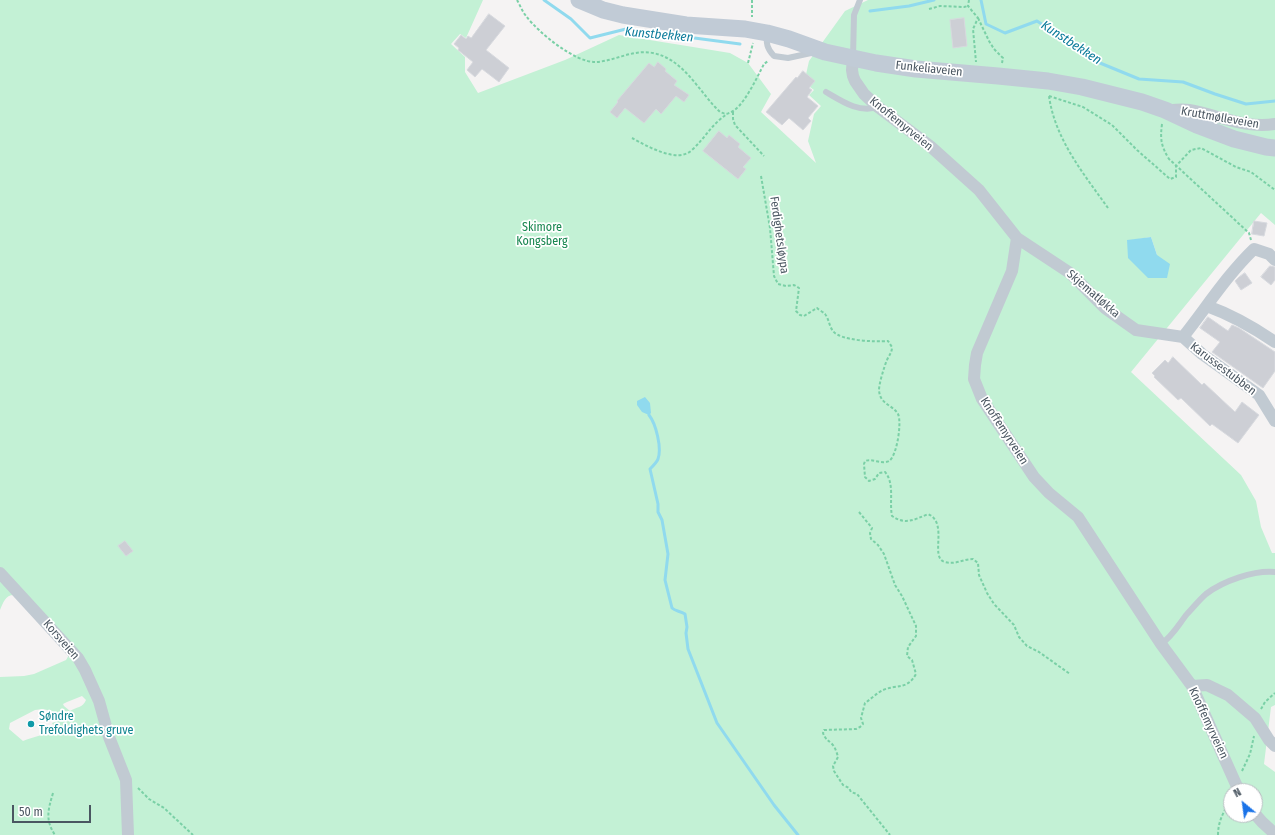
<!DOCTYPE html>
<meta charset="utf-8">
<style>
body{margin:0}
#map{position:relative;width:1275px;height:835px;overflow:hidden;background:#f5f3f3;font-family:"Fira Sans Condensed",sans-serif}
canvas{display:block}
.north{position:absolute;left:1223px;top:783px;width:40px;height:40px;box-sizing:border-box;background:#fff;border:1px solid #b7bbc0;border-radius:50%;rotate:331deg;font-size:11px;font-weight:700;line-height:16px;text-align:center;color:#4a5661}
.north::after{content:'';display:block;margin:auto;width:14px;height:18px;background:#1a73e8;clip-path:polygon(50% 0,100% 100%,50% 72%,0 100%)}
.scale{position:absolute;left:12px;top:805px;width:79px;height:18px;box-sizing:border-box;border:2px solid #4a5661;border-top:0;padding-left:5px;font-size:12px;line-height:14px;white-space:nowrap;color:#4a5661;-webkit-text-stroke:3px #fff;paint-order:stroke}
</style>
<div id="map">
<canvas width="1275" height="835"></canvas>
<div class="north">N</div>
<div class="scale">50 m</div>
</div>
<script>
const g = document.querySelector('canvas').getContext('2d');
g.lineJoin = 'round';
function fillPath(path, color) {
  g.fillStyle = color;
  g.fill(path, 'evenodd');
}
function stroke(path, color, width, dash) {
  g.strokeStyle = color;
  g.lineWidth = width;
  g.lineCap = dash ? 'butt' : 'round';
  g.setLineDash(dash || []);
  g.stroke(path);
}
function label(font, color, halo, rows, align = 'center') {
  g.font = font + ' "Fira Sans Condensed",sans-serif';
  g.lineWidth = 3.5;
  g.setLineDash([]);
  g.textBaseline = 'middle';
  g.strokeStyle = halo;
  g.fillStyle = color;
  for (const [text, x, y, turn = 0] of rows) {
    g.save();
    g.translate(x, y);
    g.rotate((+turn || 0) * Math.PI / 180);
    g.textAlign = isNaN(turn) ? turn : align;
    if (halo) g.strokeText(text, 0, 0);
    g.fillText(text, 0, 0);
    g.restore();
  }
}
const green = new Path2D(`
 M0 0H483L466 38 460 34 451 44 465 57V72L478 93 565 60 619 35 730 53 748 63 771 94 761 112 816 163 808 141 814 114 821 106 809 95 814 90 806 84 805 79 809 61 845 11 868 0H1275V225L1261 213 1131 372 1241 475 1256 501 1261 527 1272 553H1275V705L1271 707 1264 764 1275 772V835H0V677L24 676 34 674 66 660 69 655 14 595C5 595 3 603 0 610ZM1151 237 1157 255 1127 241ZM82 696 86 700C83 708 76 707 70 711L64 706 63 704 67 702ZM43 709 47 710 55 717V722L52 723 55 728C45 735 33 737 23 741L9 729 10 723 35 710ZM1231 791H1255V815H1231Z`);
const water = new Path2D(`
 M1151 237 1157 255 1170 264 1167 278H1148L1128 258 1127 240Z
 M645 397 650 403 651 413 649 415 642 412 637 405V401Z`);
const stream = new Path2D(`
 M544 0 571 19 590 38 626 29 740 44
 M981 0 986 24 1005 33 1037 21 1100 63 1139 79 1183 82 1215 94 1246 104 1275 101
 M870 11 909 6 934 0
 M649 415C656 424 662 448 658 459 657 462 653 466 650 469L658 504V512L662 520 668 554 665 580 672 608C675 611 680 611 685 614L687 627 686 633 688 649 717 723 774 805 798 835`);
const building = new Path2D(`
 M489 14 505 26 486 50 509 68 499 82 482 69 475 77 467 70 473 62 458 50 459 48 454 44 461 35 466 39 468 36 471 38Z
 M964 18 967 46 953 48 950 20Z
 M658 62 666 69 665 71 677 81 674 85 689 95 684 102 676 96 661 114 656 109 644 123 625 108 617 118 610 112 618 102 617 101 649 63 654 67Z
 M803 71 815 81 809 88 812 90 807 97 818 106 808 118 811 121 803 130 789 118 782 125 766 112 796 77 797 78Z
 M719 131 727 138 729 135 740 144 738 147 751 158 743 167 746 169 738 179 703 151Z
 M1254 221 1267 223 1264 236 1252 234Z
 M1270 266 1275 267V280L1271 285 1261 277Z
 M1245 273 1252 283 1241 290 1235 281 1239 277Z
 M1208 317 1228 331 1232 325 1239 328 1275 352V371L1263 388 1212 352 1220 342 1200 328Z
 M1173 357 1202 385 1204 383 1235 412 1242 402 1259 415 1238 443 1212 424 1210 426 1181 398 1178 400 1154 377 1155 376 1152 373 1165 360 1168 363Z
 M125 541 133 551 126 556 118 546Z`);
const path = new Path2D(`
 M517 0C520 5 522 11 526 16 538 32 575 63 596 62 615 61 633 49 653 53 684 59 699 92 720 112 723 113 726 115 729 113 743 109 757 77 764 64L768 61
 M752 0V17
 M969 0 968 6 978 18 973 29 976 62
 M929 9 940 6 964 7 968 6
 M978 18 989 41 994 49 1003 58 1002 63
 M748 63 753 43
 M1049 96 1083 107 1112 125 1137 150 1170 179 1176 177V166L1191 150 1201 148 1236 167 1251 172 1275 190
 M1049 96C1055 139 1083 173 1108 208
 M733 112V119L735 125 764 156
 M1162 124C1160 139 1161 146 1169 159L1249 233 1251 240
 M632 138C647 146 677 164 692 150 706 137 711 125 727 114
 M761 176 770 228 774 276 778 284 786 286 794 285 799 288 796 311 800 315 804 316 817 308C819 310 823 312 825 314 829 319 829 326 833 331 840 341 876 342 888 341L892 347C892 353 889 355 887 360 884 367 879 384 879 390 880 405 892 404 898 414 902 422 897 456 889 461 881 465 873 458 865 461L864 464 865 477 869 481 875 479 879 473 885 472C895 484 889 501 892 516 905 525 914 520 928 514 949 523 929 558 945 562 955 565 964 559 973 559L978 563 979 575 987 593 994 604 1014 625 1019 637 1027 646 1039 652 1070 674
 M859 512 872 528 870 533 871 539 878 545 884 554 895 585 902 596 916 626V636L908 647 907 656 912 660 916 674C907 690 898 684 883 690 877 693 871 699 865 703L861 718 863 724 860 727 856 729 824 730 823 733C825 739 828 740 832 744 835 747 837 753 838 757L833 766 834 771 843 785 849 788 851 792 857 794 890 835
 M1261 709 1265 702 1275 693
 M1242 771 1250 754 1254 736
 M138 788 149 799 164 808 193 835
 M53 793C48 810 45 820 55 835
 M1218 835C1218 821 1224 811 1231 799`);
const lane = new Path2D(`
 M767 34C766 43 767 49 774 56L788 58 811 53
 M853 57 854 15 860 0
 M826 92C843 102 859 113 878 107
 M1161 644C1172 637 1179 624 1187 614 1193 608 1199 600 1206 594 1223 581 1254 570 1275 572`);
const street = new Path2D(`
 M853 58 852 70 853 76 855 81 864 94 878 107 930 146 979 190 1017 238 1070 273 1105 308 1136 330 1183 337
 M1170 110C1176 110 1183 109 1189 110 1218 115 1245 129 1275 124
 M1017 238 1012 271 977 353 975 365 974 379 982 399 1034 477 1049 493 1078 517 1161 644 1192 686 1239 791
 M1207 306C1232 315 1253 327 1275 342
 M1183 337C1206 308 1227 275 1254 249L1269 254 1275 260
 M1183 337 1202 354 1259 395 1275 421
 M0 573 78 658 85 670 99 701 109 737 126 780 128 835
 M1192 686 1207 685 1228 695 1255 718 1269 740 1275 746
 M1255 814 1262 822 1275 834`);
const secondary = new Path2D(`
 M579 0 603 10 623 15 686 25 745 29 767 33 789 39 825 52 876 63 916 69 998 76 1048 81 1082 87 1142 102 1165 110 1197 125 1234 139 1266 147 1275 148`);
const markers = [
 [31,724,4,"#0f9aa8"]
];
const streetNames = [
 ["Funkeliaveien",929,69,6],
 ["Kruttmølleveien",1220,118,10],
 ["Knoffemyrveien",901,124,39],
 ["Ferdighetsløypa",779,235,82],
 ["Skjematløkka",1093,294,41],
 ["Karussestubben",1223,369,37],
 ["Knoffemyrveien",1004,431,57],
 ["Korsveien",61,640,49],
 ["Knoffemyrveien",1208,723,65]
];
const parkNames = [
 ["Skimore",542,228],
 ["Kongsberg",542,242]
];
const cultureNames = [
 ["Søndre",39,717],
 ["Trefoldighets gruve",39,731]
];
const waterNames = [
 ["Kunstbekken",659,35,5],
 ["Kunstbekken",1071,43,33]
];
fillPath(green, '#c3f1d5');
fillPath(water, '#90daee');
stroke(stream, '#90daee', 3);
fillPath(building, '#cdcfd5');
stroke(building, '#d7d9de', 1);
stroke(path, '#7ad0a6', 2, [3, 2]);
stroke(lane, '#c1cad2', 6);
stroke(street, '#c1cad2', 12);
stroke(secondary, '#c1cbd6', 17);
for (const [x, y, r, color] of markers) {
  const dot = new Path2D();
  dot.arc(x, y, r, 0, 2 * Math.PI);
  g.fillStyle = color;
  g.fill(dot);
  stroke(dot, '#fff', 1.5);
}
label('12px', '#4a5661', '#fff', streetNames);
label('12px', '#17864f', '#fff', parkNames);
label('12px', '#0d838f', '#fff', cultureNames, 'left');
label('italic 13px', '#0c7c9b', '#fff', waterNames);
</script>
